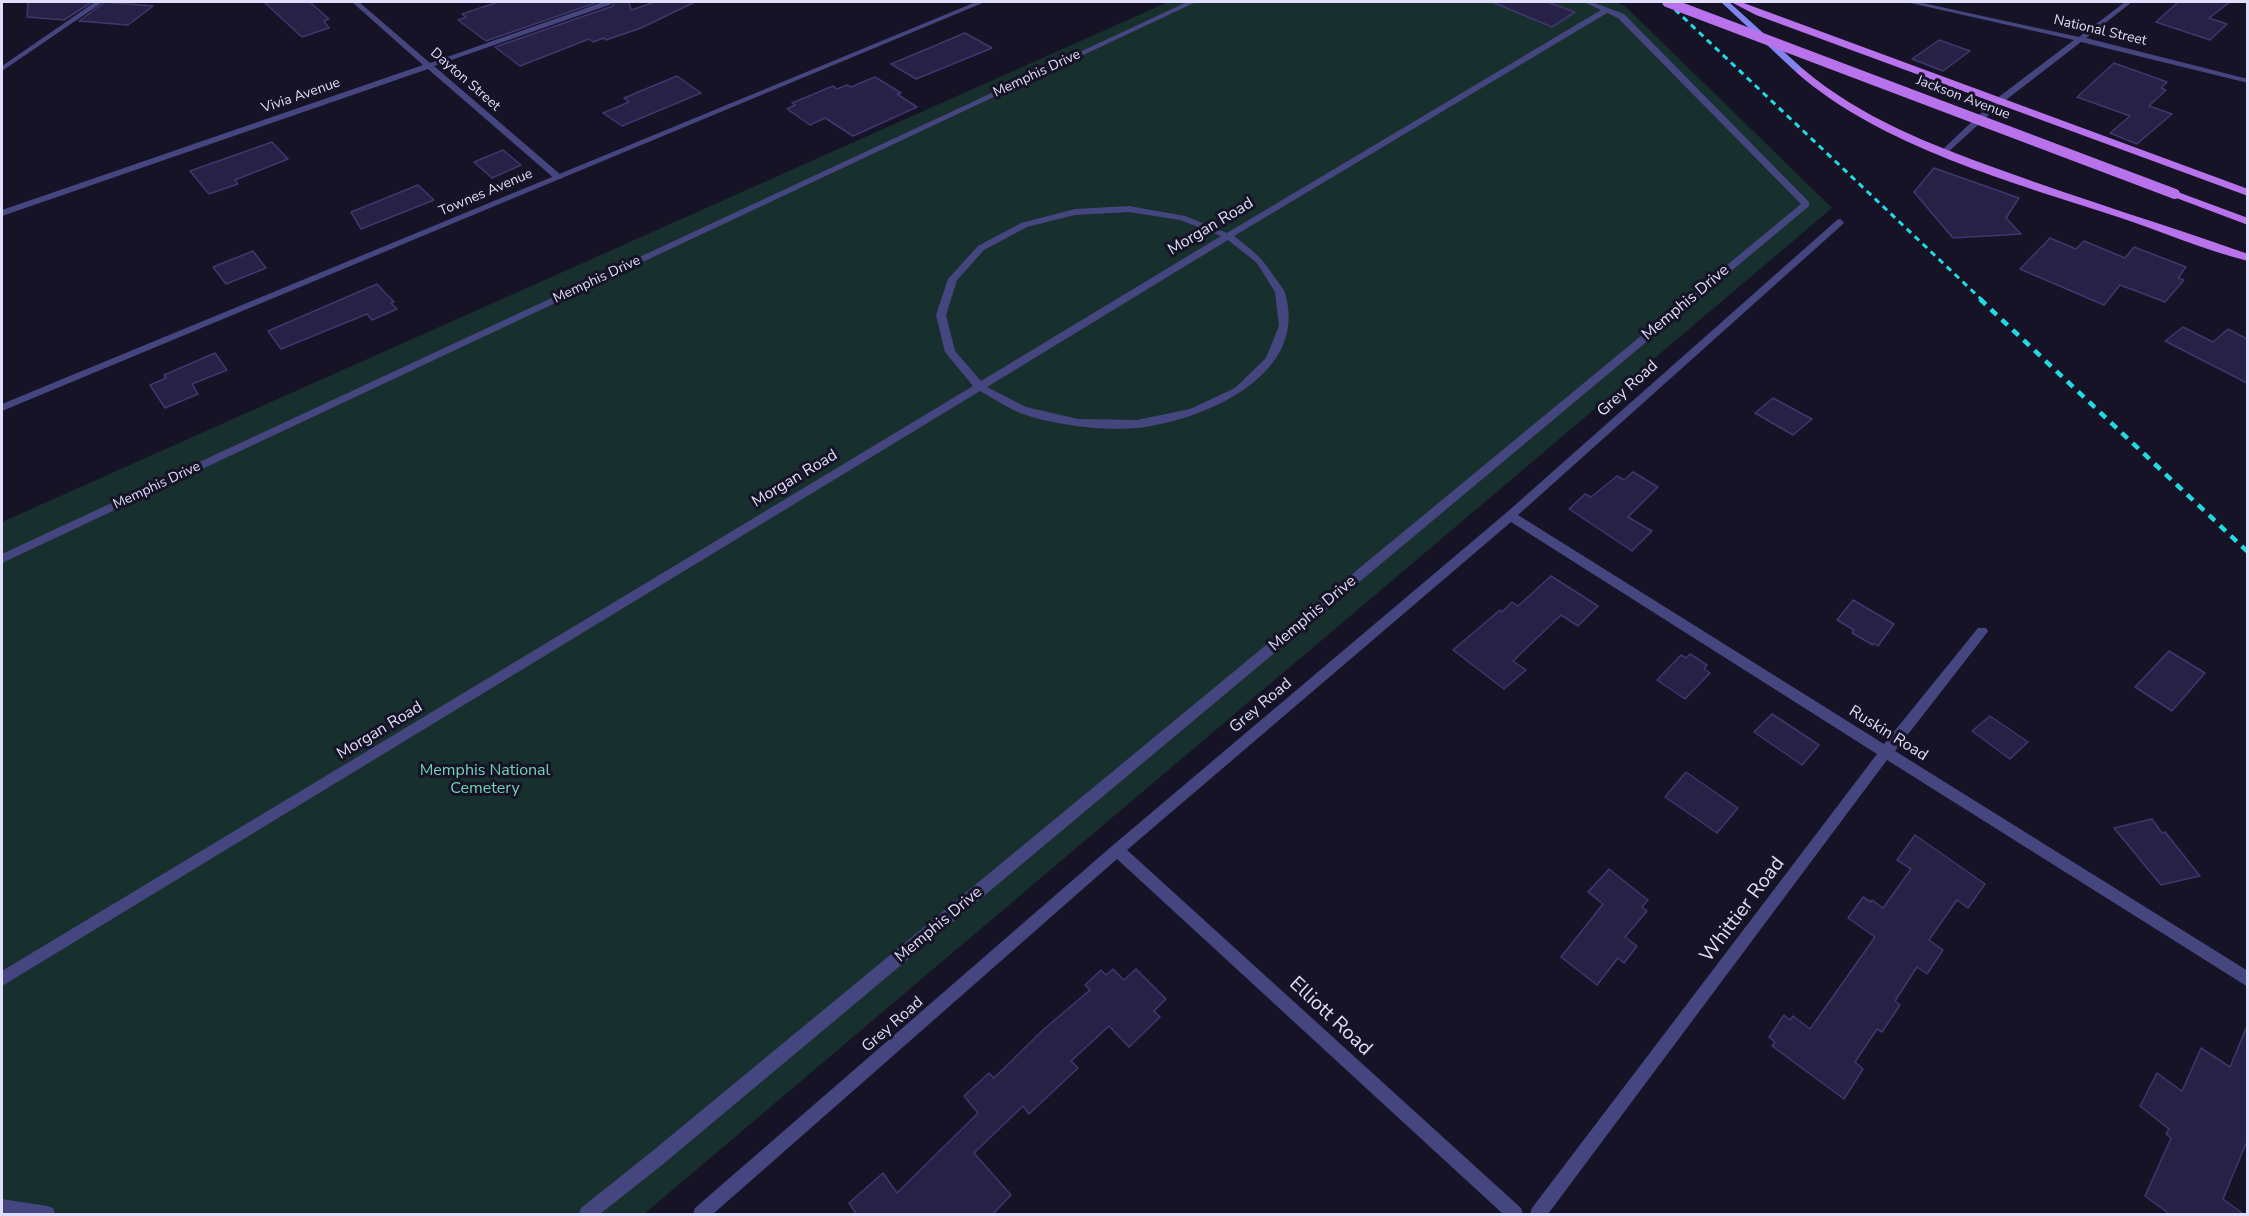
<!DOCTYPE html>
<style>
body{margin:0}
#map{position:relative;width:2249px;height:1216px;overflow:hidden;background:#161327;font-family:"Nunito Sans",sans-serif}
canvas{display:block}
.frame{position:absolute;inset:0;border:3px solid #dfdefb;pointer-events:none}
</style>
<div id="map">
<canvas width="2249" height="1216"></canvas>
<div class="frame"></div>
</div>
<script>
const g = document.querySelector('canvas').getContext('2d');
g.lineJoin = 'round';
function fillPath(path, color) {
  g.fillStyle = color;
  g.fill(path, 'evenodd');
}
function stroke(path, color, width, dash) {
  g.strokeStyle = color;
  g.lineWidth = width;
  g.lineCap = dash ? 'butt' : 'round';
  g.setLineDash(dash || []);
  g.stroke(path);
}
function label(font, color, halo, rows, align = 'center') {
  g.font = font + ' "Nunito Sans",sans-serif';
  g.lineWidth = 6;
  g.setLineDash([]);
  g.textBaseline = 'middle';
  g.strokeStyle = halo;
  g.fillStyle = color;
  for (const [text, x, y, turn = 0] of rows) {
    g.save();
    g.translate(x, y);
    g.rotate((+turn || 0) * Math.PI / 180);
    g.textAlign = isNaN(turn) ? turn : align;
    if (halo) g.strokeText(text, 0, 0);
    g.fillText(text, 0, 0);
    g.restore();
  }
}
const green = new Path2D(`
 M1168 2H1615L1625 6 1832 208 644 1214H2V522Z`);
const building = new Path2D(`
 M28 2H92L64 20 27 17Z
 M105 2 153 6 128 25 79 21Z
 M264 2H310L329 19 324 21 329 28 302 37Z
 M498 2H598L486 41 458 20 466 17 462 14Z
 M614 2H629L631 10 655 2H695L641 28 606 40 604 38 593 42 589 39 520 66 495 47 613 6Z
 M1492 2H1547L1575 12 1552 27Z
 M2178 2H2230L2209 18 2227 24 2210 40 2156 22Z
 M965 33 992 48 916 79 891 64Z
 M1939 40 1970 51 1943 71 1912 59Z
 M2114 63 2167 82 2161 88 2166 90 2149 106 2172 114 2137 144 2110 133 2130 116 2077 97Z
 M677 76 701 93 622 126 603 113 629 102 624 98Z
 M875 77 901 93 897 94 917 107 853 136 825 118 810 125 787 109 795 105 792 103 833 86 837 89 847 85 851 87Z
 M272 142 288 159 235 180 238 184 209 194 190 171Z
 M503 150 521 165 492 178 474 162Z
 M1934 168 2019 198 2006 218 2021 234 1953 238 1914 192Z
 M418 185 434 200 361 229 351 212Z
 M2050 238 2076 249 2084 241 2125 258 2134 247 2186 267 2178 278 2184 280 2165 302 2120 285 2104 305 2020 269Z
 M253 251 266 268 226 284 213 267Z
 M377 284 394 302 391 303 397 309 372 320 367 314 281 349 268 331Z
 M2183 327 2213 342 2228 329 2247 339V383L2165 341Z
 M215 353 227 370 192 384 198 394 165 408 150 385 166 378 164 375Z
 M1773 398 1812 419 1793 435 1755 413Z
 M1633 472 1658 487 1628 517 1652 531 1632 551 1569 509 1585 494 1591 497 1617 476 1624 480Z
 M1551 576 1598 606 1578 626 1561 615 1513 661 1526 670 1504 689 1453 650 1500 610 1502 612 1512 602 1518 606Z
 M1853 600 1894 624 1878 646 1874 643 1873 645 1852 633 1854 630 1837 620Z
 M2169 651 2205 673 2172 711 2135 687Z
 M1690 654 1707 665 1704 669 1710 673 1685 699 1657 680 1681 655 1686 658Z
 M1772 714 1819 745 1802 765 1754 732Z
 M1990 716 2028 742 2010 759 1972 731Z
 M1686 772 1738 808 1717 833 1665 797Z
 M2152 819 2162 833 2165 832 2200 876 2161 885 2114 828Z
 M1915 835 1985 884 1968 908 1957 900 1929 940 1943 950 1927 974 1917 967 1895 1001 1900 1005 1882 1032 1877 1029 1855 1062 1863 1069 1844 1099 1772 1046 1775 1042 1769 1037 1784 1015 1790 1020 1793 1016 1810 1029 1875 937 1848 918 1863 897 1871 902 1872 900 1883 908 1911 869 1897 860Z
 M1609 869 1648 900 1642 907 1647 911 1625 937 1637 946 1624 963 1618 958 1597 985 1561 957 1603 904 1588 892Z
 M1113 969 1124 980 1136 969 1166 999 1154 1011 1160 1017 1129 1047 1109 1026 1071 1061 1078 1068 1029 1114 1023 1106 974 1153 1011 1195 992 1215H857L849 1203 883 1173 897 1193 978 1113 964 1096 989 1073 994 1078 1043 1030 1090 990 1085 985 1101 970 1106 975Z
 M2247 1026V1141L2223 1199 2245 1215H2171L2145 1196 2171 1138 2166 1134 2169 1129 2140 1106 2157 1073 2182 1091 2201 1048 2230 1067Z`);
const minor = new Path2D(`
 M95 2H103L2 71V66Z
 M352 2H359L430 63 603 2H612V4L434 66 561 175V179H555L428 69 2 216V210L423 65Z
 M1187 2H1196L2 563V554Z
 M1584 2H1592L1624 14 1809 202V206L662 1165 600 1214H579L581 1208 650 1153 1801 204 1618 18 1607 13 1234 236C1253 251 1262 257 1275 278 1278 282 1283 288 1285 293 1310 376 1202 421 1137 428 1103 431 1052 425 1020 413 1006 407 993 398 980 391L2 986V971L973 386 945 352 936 315 948 279 978 246 1021 223 1075 209 1129 206 1185 216 1227 233 1601 10ZM1129 212 1180 220 1221 236 981 381 955 351 946 315 957 280 984 250 1027 227 1075 215ZM1228 240 1257 263 1275 292 1279 326 1266 358 1235 388 1190 409 1137 420 1078 419 1026 407 987 387Z
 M1906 2H1918L2079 37 2125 2H2132L2086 38 2248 79V83L2081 42 2002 103 1945 155 1942 154V150L1996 99 2074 40Z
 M1840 219 1844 222 1843 224 1518 515 1884 744 1978 628H1986L1988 631 1986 634 1895 751 2248 971V987L1887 760 1548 1214H1530L1532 1208 1877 754 1511 522 1127 850 1521 1208 1523 1214H1503L1117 859 713 1214H693L695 1208 1112 846 1506 513 1837 220Z
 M2 1199 47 1206 53 1208 55 1214H2Z`);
const tertiary = new Path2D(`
 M976 2H985L2 411V404Z`);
const secondary = new Path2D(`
 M1721 2H1729L1803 69V73H1797Z`);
const primary = new Path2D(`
 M1731 2H1741L2248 189V196L1756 15Z
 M1797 69H1803C1861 118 1931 145 2001 170 2083 200 2166 225 2248 254V261C2204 250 2161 231 2118 217 2014 183 1880 146 1797 73Z
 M2175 191 2248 218V225L2171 196V192Z`);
const railFar1 = new Path2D(`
 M1667 2 1982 300`);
const rail = new Path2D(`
 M1980 299 2248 552`);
const primaryBridge = new Path2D(`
 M1667 2 2175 194`);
const farStreetnames = [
 ["National Street",2100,31,13],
 ["Memphis Drive",1037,74,-25],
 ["Dayton Street",465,80,41],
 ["Vivia Avenue",301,96,-19],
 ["Jackson Avenue",1963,98,21],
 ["Townes Avenue",486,193,-23],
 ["Memphis Drive",597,280,-25],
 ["Memphis Drive",157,486,-25]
];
const streetNames = [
 ["Morgan Road",1211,227,-31],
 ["Memphis Drive",1686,303,-40],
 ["Grey Road",1628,389,-42],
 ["Morgan Road",795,479,-31],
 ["Memphis Drive",1313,614,-40],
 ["Grey Road",1261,706,-40],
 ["Morgan Road",380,731,-31],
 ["Ruskin Road",1888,734,32],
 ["Memphis Drive",939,925,-40],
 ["Grey Road",893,1025,-41]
];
const parkNames = [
 ["Memphis National",485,771],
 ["Cemetery",485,789]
];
const nearStreetnames = [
 ["Whittier Road",1743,910,-53],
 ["Elliott Road",1330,1017,43]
];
fillPath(green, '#17302e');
fillPath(building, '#272245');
stroke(building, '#3f376e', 1.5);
fillPath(minor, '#454680');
fillPath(tertiary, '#454680');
fillPath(secondary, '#8184ee');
fillPath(primary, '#b873ec');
stroke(railFar1, '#22dae2', 3, [6, 5]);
stroke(rail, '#22dae2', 4.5, [8, 7]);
stroke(primaryBridge, '#b873ec', 10);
label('14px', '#dfdefb', '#161327', farStreetnames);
label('16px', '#dfdefb', '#161327', streetNames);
label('16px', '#72d2b5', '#161327', parkNames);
label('20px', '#dfdefb', '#161327', nearStreetnames);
</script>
